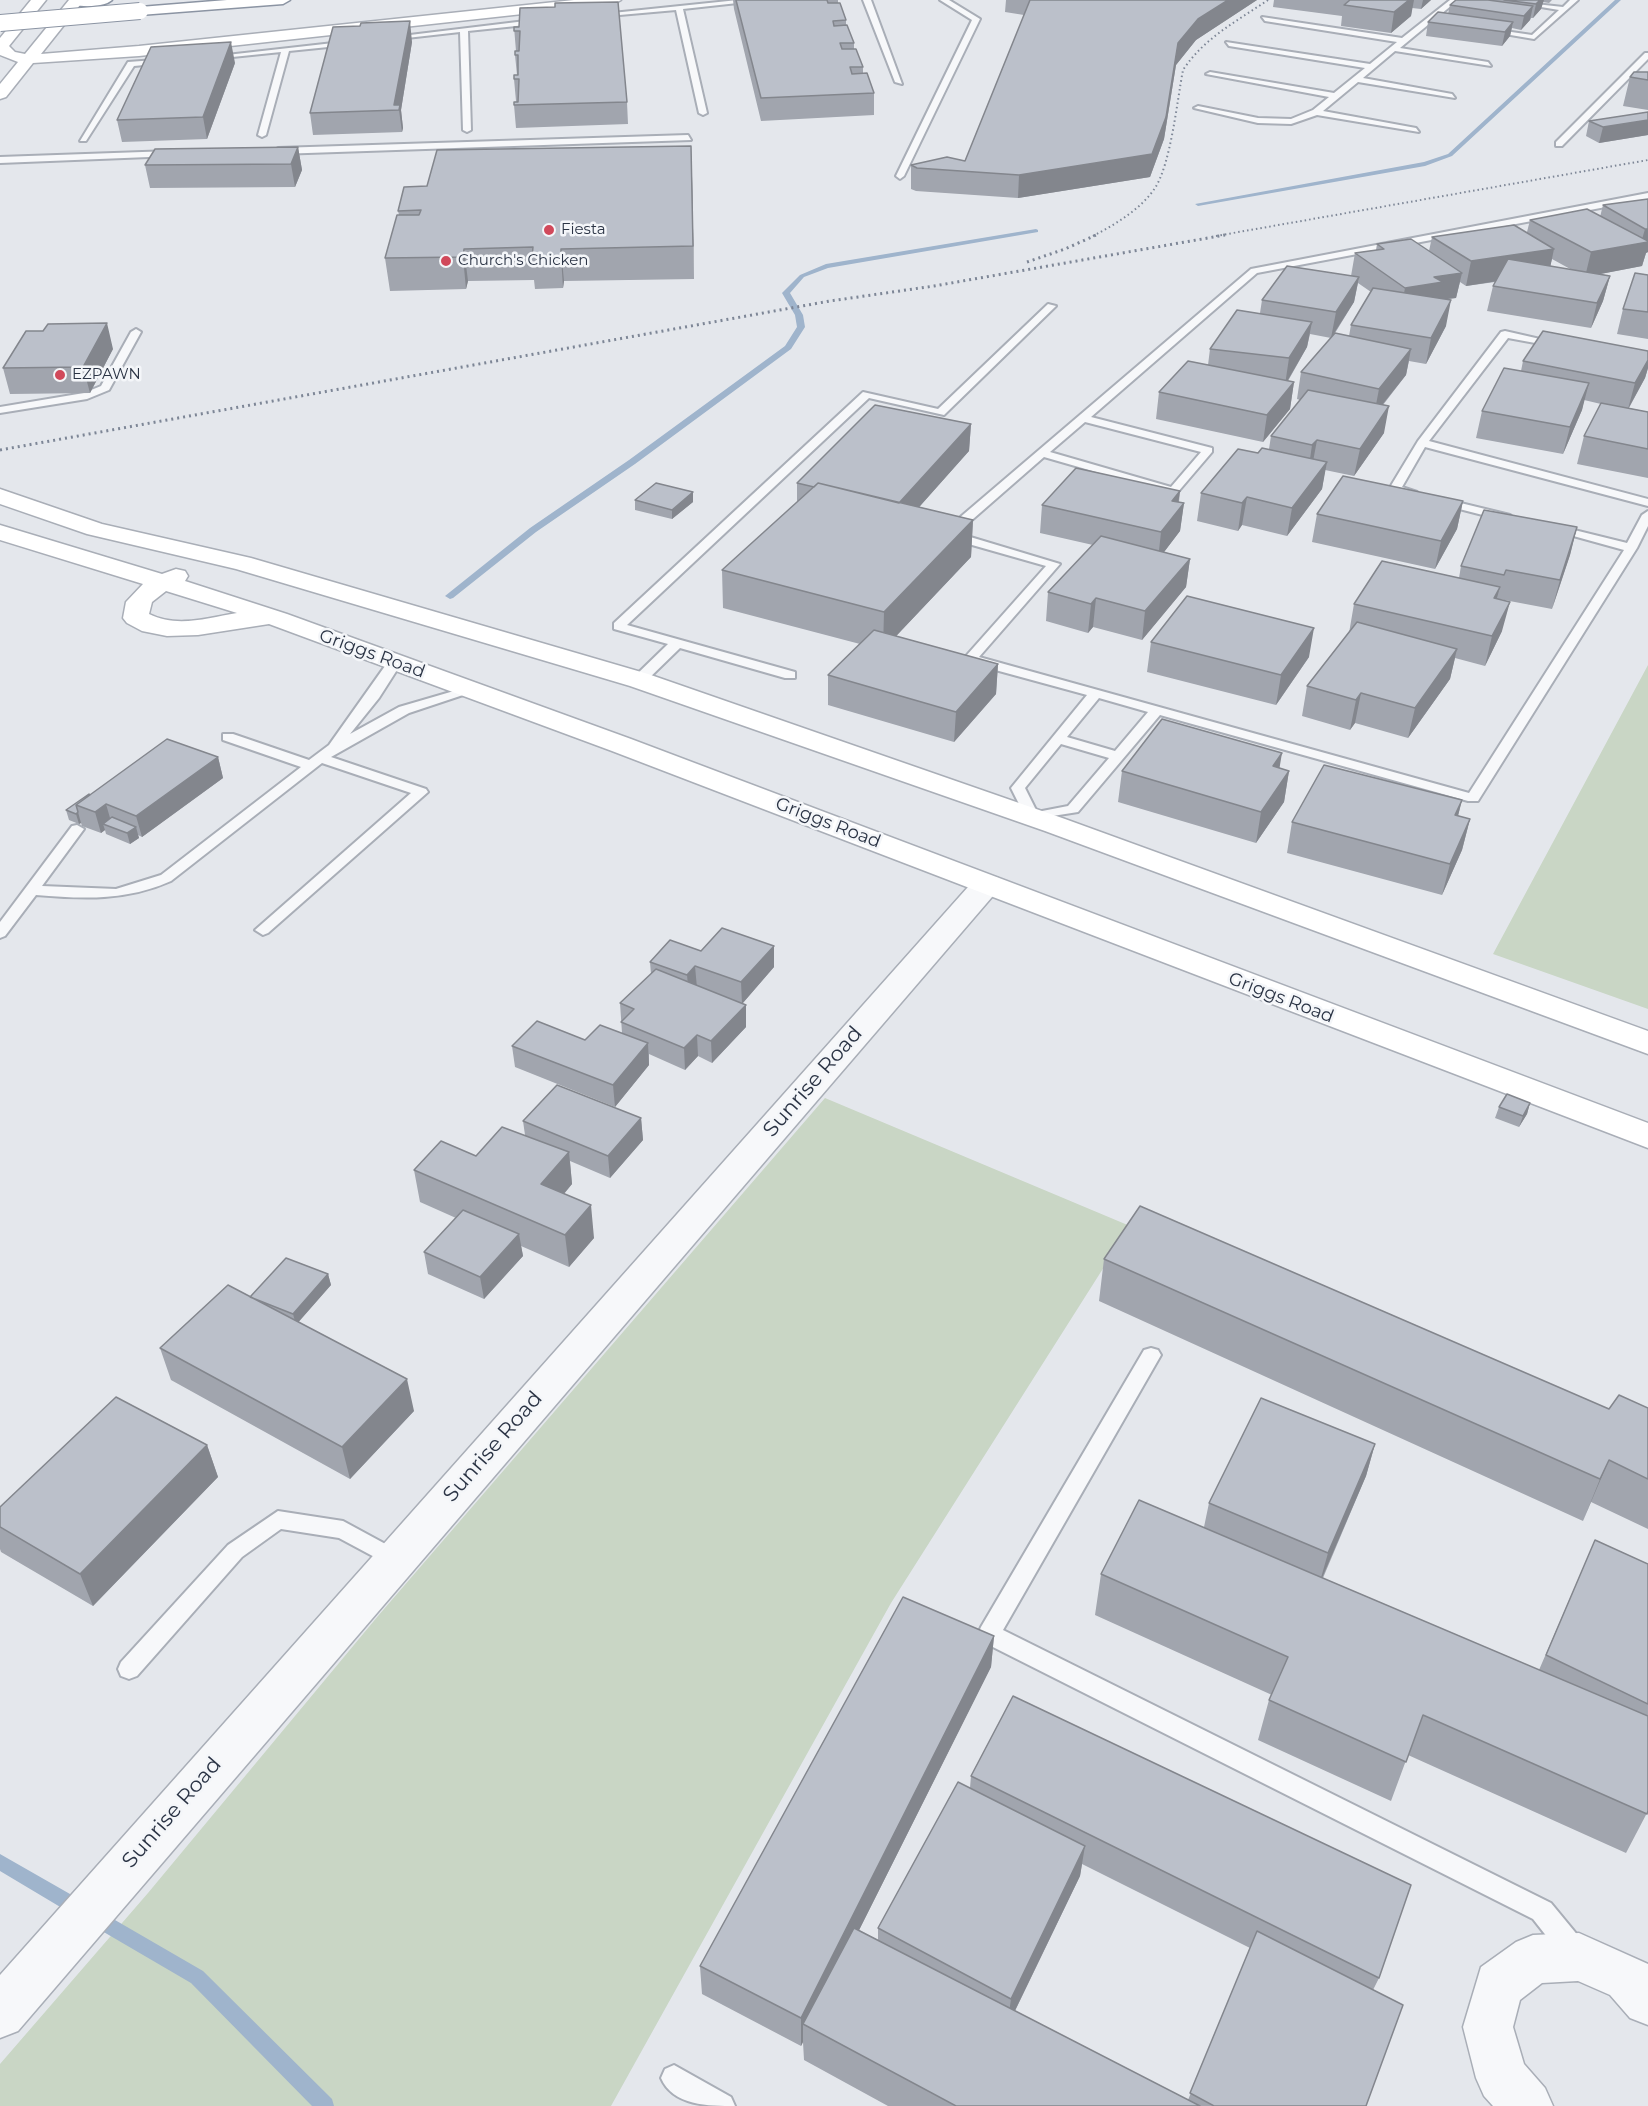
<!DOCTYPE html>
<style>
body{margin:0}
canvas{display:block;background:#e4e7ec}
</style>
<canvas width="1648" height="2106"></canvas>
<script>
const g = document.querySelector('canvas').getContext('2d');
g.lineJoin = 'round';
function fillPath(path, color) {
  g.fillStyle = color;
  g.fill(path, 'evenodd');
}
function stroke(path, color, width, dash) {
  g.strokeStyle = color;
  g.lineWidth = width;
  g.lineCap = dash ? 'butt' : 'round';
  g.setLineDash(dash || []);
  g.stroke(path);
}
function label(font, color, halo, rows, align = 'center') {
  g.font = font + ' Montserrat,sans-serif';
  g.lineWidth = 5;
  g.setLineDash([]);
  g.textBaseline = 'middle';
  g.strokeStyle = halo;
  g.fillStyle = color;
  for (const [text, x, y, turn = 0] of rows) {
    g.save();
    g.translate(x, y);
    g.rotate((+turn || 0) * Math.PI / 180);
    g.textAlign = isNaN(turn) ? turn : align;
    if (halo) g.strokeText(text, 0, 0);
    g.fillText(text, 0, 0);
    g.restore();
  }
}
const green = new Path2D(`
 M1648 665V1009L1493 954Z
 M825 1098 1130 1226 891 1603 611 2106H0V2064L148 1893 378 1616Z`);
const stream = new Path2D(`
 M1615 0H1621L1452 156 1425 166 1198 206 1195 204 1424 162 1448 154Z
 M1036 229 1038 230V232L828 268 804 277 790 293 803 315 805 327 791 349 635 464 536 532 453 598 450 599 445 596 530 528 629 460 785 346 797 327 795 315 782 293 800 275 826 264Z
 M0 1854 84 1902 87 1908 84 1914 78 1917 72 1914 0 1871Z
 M96 1909 203 1971 332 2099 334 2106H312L191 1983 90 1924 87 1918 90 1912Z`);
const lane = new Path2D(`
 M738 0H765L683 9 707 113 703 115 699 113 676 10 597 17 593 15Z
 M863 0H871L902 84 895 82Z
 M940 0H949L980 19 904 176 900 179 896 176 972 20Z
 M1450 0H1458L1400 48 1488 62 1491 66 1395 51 1363 78 1452 94 1455 98 1358 82 1323 111 1416 128 1419 132 1317 115 1291 124 1258 123 1194 108 1198 106 1258 118 1291 119 1313 110 1329 97 1206 74 1210 72 1334 93 1365 68 1229 46 1226 42 1370 64 1397 42 1265 21 1262 17 1402 38Z
 M1499 0 1563 7 1570 0H1578L1534 39 1487 31 1491 29 1532 35 1559 10Z
 M542 19 545 23 468 31 471 130 467 132 463 130 460 32 389 40 385 38Z
 M351 41 348 45 289 51 266 135 262 137 258 135 281 52 213 59 209 57Z
 M1645 53H1648V59L1562 146H1556V142Z
 M169 59 166 63 134 66 86 141H80L128 62Z
 M688 135 691 140 278 154 274 151 278 148Z
 M171 151 174 156 0 163V157Z
 M1648 193V199L1257 273 1091 417 1212 448V452L1177 493H1169L1044 457 957 533 1060 564 979 657 1469 793 1624 550 1548 529 1554 525 1627 543 1642 515 1648 511V526L1637 548 1478 801H1468L1160 715 1078 812 1027 820 1011 788 1087 695 966 662V656L1046 566 944 537V531L1251 269ZM1085 422 1201 452 1171 487 1050 452ZM1099 698 1148 712 1115 751 1067 737ZM1061 744 1109 758 1068 806 1037 812 1025 788Z
 M1048 304 1056 306 944 415 869 398 627 625 795 672V678H785L680 648 644 683H634V677L668 644 614 629V623L863 392 938 409Z
 M136 329 141 332 109 390 87 399 0 413V407L84 393 101 386 131 332Z
 M1505 331 1562 344 1557 347 1508 338 1429 441 1648 499V506L1425 447 1402 487 1417 492V496L1391 491 1389 489 1418 441 1501 332Z
 M1440 498 1510 515 1512 517 1506 521 1436 503V499Z
 M395 658 402 662 379 698 350 734 399 707 471 686 478 690 409 713 331 757 426 789 428 792 268 933 263 935 255 930 411 793 322 763 171 881C126 901 84 899 36 895L5 936 0 938V922L72 826 77 825 84 829 42 886 116 889 161 875 301 767 223 740V734H233L309 760 329 745 390 659Z
 M1151 1348 1158 1350 1161 1355 1003 1630 1551 1903 1584 1943 1587 1952 1584 1961 1575 1964 1566 1961 1533 1919 981 1641 978 1634 981 1627 1144 1350Z
 M278 1511 343 1521 402 1553 406 1559 402 1565 395 1568 339 1538 281 1529 242 1557 137 1676 129 1679 121 1676 118 1669 121 1662 228 1545Z
 M674 2065 731 2097 735 2106C709 2106 673 2106 661 2078L665 2069Z`);
const street = new Path2D(`
 M987 875 998 878 1002 884 998 890 18 2031 0 2038V1975L976 878Z
 M1579 1933 1648 1964V2025L1630 2018 1610 1995 1578 1981 1542 1983 1520 2000 1513 2027 1524 2064 1545 2088 1553 2106H1493L1484 2096 1476 2078 1463 2027 1481 1967 1516 1942 1533 1935Z`);
const secondary = new Path2D(`
 M31 0H46L9 46 15 52 25 54 69 0H84L41 54 139 46 574 0H621L614 4 139 56 33 63 6 97 0 99V84L18 62 0 55V38Z
 M0 489 102 524 251 558 648 674 1065 819 1648 1031V1054L1045 831 630 686 236 569 87 534 0 504Z
 M0 525 162 574 176 569 185 571 188 576 185 581 287 614 631 739 1648 1123V1148L612 751 269 624 198 635 167 636 142 631 127 623 123 618 126 602 143 584 0 540ZM166 591 237 613C207 618 177 628 149 614L152 602Z`);
const highway = new Path2D(`
 M73 0H112C104 7 85 7 74 5Z
 M227 0H290L283 4 140 15 133 11 140 7Z`);
const railFar1 = new Path2D(`
 M1093 236C1116 224 1141 209 1155 188 1171 163 1177 101 1183 70 1204 38 1237 21 1268 0
 M1216 236 1648 160`);
const rail = new Path2D(`
 M1027 262 1065 249 1096 235
 M0 450 830 301 934 286 1225 235`);
const highwayBridge = new Path2D(`
 M0 23 140 11`);
const wall = new Path2D(`
 M733 0H838V3L846 20V25L854 43V49L863 67V73L874 93V115L761 121 734 9Z
 M1006 0H1257L1196 40 1176 65 1164 139 1150 177 1018 198 916 191 911 189V165L965 161 1024 15 1005 12Z
 M1274 0H1431L1421 9 1412 8 1411 16 1391 33 1341 26 1342 16 1273 7Z
 M1456 0H1552L1549 3 1543 2 1541 9 1533 18H1531L1530 20 1521 30 1512 28 1510 36 1502 46 1426 36 1428 22 1448 14 1450 5Z
 M514 27 627 102 628 124 516 128 514 105 516 101 514 79 517 75 515 55 516 51Z
 M412 42 401 110 403 128 402 132 313 135 310 113Z
 M235 63 207 139 122 142 117 120Z
 M1648 72V110L1623 106 1630 77Z
 M1648 112V135L1599 143 1586 136 1589 121Z
 M298 147 302 170 295 187 150 188 145 165Z
 M692 176 694 279 564 281 563 288 535 289 534 280 468 281 466 289 390 291 385 258 399 215 398 211Z
 M1648 199V252L1646 253 1642 266 1600 274 1610 276 1603 301 1591 328 1487 311 1493 286 1495 282 1466 286 1460 282 1456 298 1445 299 1446 326 1426 364 1409 361 1406 375 1383 405 1384 433 1354 476 1325 470 1322 489 1287 536 1242 525 1238 531 1197 521 1201 493 1258 453 1269 449 1271 436 1300 400 1297 399 1301 372 1331 338 1310 334 1307 347 1288 381 1294 382 1290 409 1263 442 1156 419 1159 392 1208 365 1210 349 1260 313 1262 300 1351 276 1355 253 1376 250 1377 244 1429 251 1432 237 1527 232 1530 220 1600 217 1603 205ZM1552 259 1572 270 1550 266ZM1358 283 1371 292 1351 325 1349 336 1332 338 1354 302Z
 M1648 275V339L1617 334 1623 309Z
 M113 349 90 393 10 394 3 368Z
 M1648 351V368L1645 378 1629 408 1648 412V478L1577 464 1584 436 1601 404 1584 400 1582 410 1563 454 1476 438 1482 411 1521 371 1523 361Z
 M971 424 969 451 919 507 973 520 971 557 896 636 998 664 996 694 954 742 828 705V675L860 644 723 608 722 570 797 502V483Z
 M1180 491 1179 502 1184 503 1180 531 1164 552 1190 559 1186 587 1142 640 1093 627 1088 633 1046 621 1048 592 1093 545 1040 533 1042 505Z
 M635 500 693 502 672 519 635 510Z
 M1463 501 1457 529 1435 569 1312 542 1317 514Z
 M1577 527 1570 555 1552 609 1499 599 1502 631 1485 666 1455 658 1450 679 1408 738 1355 723 1350 730 1302 716 1307 686 1349 633 1354 604 1459 578 1461 566Z
 M1151 642 1309 657 1276 705 1147 672Z
 M218 757 223 778 142 837 138 835 139 838 130 844 106 834 105 830 101 833 82 826 81 823 79 824 69 820 66 810 90 795Z
 M1279 768 1289 771 1284 802 1256 843 1118 802 1122 771Z
 M1462 800 1458 816 1470 819 1462 850 1442 895 1287 853 1292 822Z
 M774 946V967L742 1004 746 1027 712 1063 698 1056 685 1070 649 1054V1065L615 1107 515 1067 512 1046 585 1040 622 1033 620 1003 651 974 650 962 701 951Z
 M1530 1103 1527 1114 1519 1127 1495 1118 1499 1107Z
 M641 1118 643 1140 610 1178 570 1161 572 1184 564 1194 594 1238 569 1267 521 1246 523 1256 484 1299 428 1274 424 1252 456 1218 420 1202 414 1170 476 1156 525 1135 523 1121Z
 M1104 1259 1609 1409 1648 1408V1529L1591 1502 1583 1521 1099 1301Z
 M328 1274 331 1285 298 1322 414 1411 350 1479 171 1380 160 1348 250 1297Z
 M1375 1444 1366 1476 1323 1578 1539 1670 1595 1540 1648 1564V1811L1626 1853 1408 1755 1391 1801 1258 1740 1269 1700 1272 1695 1095 1615 1101 1574 1204 1527 1209 1503Z
 M207 1445 218 1477 93 1606 1 1552 0 1549V1507Z
 M994 1636 991 1667 859 1930 878 1940V1928L970 1788 971 1776 1379 1978 1373 1990 1366 2106H888L804 2060 803 2042 801 2046 702 1994 700 1966ZM1082 1864 1250 1948 1188 2100 1015 2011 1080 1876Z`);
const shadedWall = new Path2D(`
 M1228 0H1257L1196 40 1176 65 1164 139 1150 177 1018 198 1019 175 1198 19Z
 M1409 0H1414L1411 16 1391 33 1394 12Z
 M1423 0H1431L1421 9Z
 M1540 0H1544L1541 9 1533 18 1536 4Z
 M1533 6 1530 20 1521 30 1524 16Z
 M410 21 412 42 401 110 403 128 402 132 399 110 394 105Z
 M1513 22 1510 36 1502 46 1505 32Z
 M231 42 235 63 207 139 203 117Z
 M1648 120V135L1599 143 1603 127Z
 M691 146 692 176 694 279 693 246Z
 M298 147 302 170 295 187 291 164Z
 M1645 229H1648V252L1646 253 1642 266 1585 277 1591 252 1641 243Z
 M464 249 468 281 466 289 463 257Z
 M561 249 564 281 563 288 561 256Z
 M1554 249 1549 273 1466 286 1471 261Z
 M1462 273 1456 298 1439 300 1400 313 1405 288 1434 277Z
 M1610 276 1603 301 1591 328 1597 303Z
 M1359 277 1354 302 1331 338 1336 312Z
 M1451 300 1446 326 1426 364 1431 338Z
 M1312 322 1307 347 1285 385 1289 358Z
 M107 323 113 349 90 393 83 367Z
 M1411 349 1406 375 1374 415 1379 389Z
 M1648 360V368L1645 378 1628 409 1635 383Z
 M1294 382 1290 409 1263 442 1267 415Z
 M1589 383 1582 410 1563 454 1570 427Z
 M1389 406 1384 433 1354 476 1360 449Z
 M971 424 969 451 897 532V504Z
 M1317 440 1312 467 1308 473 1312 445Z
 M1327 462 1322 489 1287 536 1292 508Z
 M1180 491 1177 511 1184 503 1180 531 1158 560 1161 532 1172 501Z
 M693 492V502L672 519V510Z
 M1247 497 1242 525 1238 531 1242 503Z
 M1463 501 1457 529 1435 569 1441 541Z
 M973 520 971 557 883 650 884 612Z
 M1577 527 1570 555 1552 609 1560 580Z
 M1190 559 1186 587 1142 640 1145 611Z
 M1500 587 1492 616 1494 598Z
 M1096 598 1093 627 1088 633 1091 604Z
 M1510 602 1502 631 1485 666 1492 636Z
 M1314 628 1309 657 1276 705 1281 675Z
 M1457 649 1450 679 1408 738 1415 708Z
 M998 664 996 694 954 742 956 712Z
 M1361 693 1355 723 1350 730 1356 700Z
 M1282 753 1277 783 1273 766Z
 M218 757 223 778 142 837 136 816Z
 M1289 771 1284 802 1256 843 1261 812Z
 M1462 800 1454 831 1455 815Z
 M106 804 112 825 103 824 105 830 101 833 95 812Z
 M78 812 81 823 79 824 76 814Z
 M1470 819 1462 850 1442 895 1450 864Z
 M136 827 139 838 130 844 127 833Z
 M774 946V967L742 1004 741 982Z
 M695 966 697 988 689 996 687 975Z
 M746 1005V1027L712 1063 711 1041Z
 M697 1035 698 1056 685 1070 684 1048Z
 M648 1043 649 1065 615 1107 613 1085Z
 M1530 1103 1527 1114 1519 1127 1523 1116Z
 M641 1118 643 1140 610 1178 608 1156Z
 M569 1152 572 1184 545 1216 541 1184Z
 M591 1205 594 1238 569 1267 565 1235Z
 M519 1234 523 1256 484 1299 480 1277Z
 M328 1274 331 1285 296 1325 293 1314Z
 M407 1379 414 1411 350 1479 342 1447Z
 M1375 1444 1366 1476 1319 1585 1328 1553Z
 M207 1445 218 1477 93 1606 80 1574Z
 M1609 1460 1591 1502 1583 1521 1600 1479Z
 M994 1636 991 1667 810 2028 803 2024V2042L801 2046V2018Z
 M1085 1846 1080 1876 1007 2027 1011 1999Z`);
const building = new Path2D(`
 M736 0H827L828 3H840L846 20 833 21 834 26 847 25 854 43H840L842 49H856L863 67H850L852 74 867 73 874 93 761 98Z
 M1030 0H1228L1198 19 1178 43 1166 117 1152 154 1019 175 917 168 911 165 947 157 965 161Z
 M1350 0H1409L1394 12 1344 5Z
 M1456 0H1488L1533 6 1524 16 1450 5Z
 M1504 0H1540L1536 4Z
 M618 2 627 102 514 105V102H518L519 79H514V75H518V55H515V51H519L520 31H514V27H519L520 8 555 7V3Z
 M1438 12 1513 22 1505 32 1428 22Z
 M410 21 394 105H400L399 110 310 113 333 27 360 26 361 23Z
 M231 42 203 117 117 120 151 47Z
 M1634 72H1648V80L1630 77Z
 M1648 112V120L1603 127 1589 121Z
 M691 146 693 246 561 249V256L532 257 533 247 464 249 463 257 385 258 397 215H419L421 210 398 211 404 187 427 186 437 150Z
 M298 147 291 164 145 165 155 149Z
 M1648 199V229H1645L1603 205Z
 M1587 209 1648 241V242L1591 252 1530 220Z
 M1514 225 1554 249 1471 261 1432 237Z
 M1411 239 1462 273 1434 277 1443 282 1405 288 1355 253 1384 249 1377 244Z
 M1508 259 1610 276 1597 303 1493 286Z
 M1287 266 1359 277 1336 312 1262 300Z
 M1635 273 1648 275V312L1623 309Z
 M1373 288 1451 300 1431 338 1351 325Z
 M1237 310 1312 322 1289 358 1210 349Z
 M107 323 83 367 3 368 26 331H43L48 324Z
 M1543 331 1648 351V360L1635 383 1523 361Z
 M1335 333 1411 349 1379 389 1301 372Z
 M1188 361 1294 382 1267 415 1159 392Z
 M1504 368 1589 383 1570 427 1482 411Z
 M1308 390 1389 406 1360 449 1317 440 1312 445 1271 436Z
 M1601 403 1648 412V449L1584 436Z
 M875 405 971 424 899 503 818 483 814 487 797 483Z
 M1262 448 1327 462 1292 508 1247 497 1242 503 1201 493 1238 449 1258 453Z
 M1076 468 1180 491 1172 501 1184 503 1161 532 1042 505Z
 M1343 476 1463 501 1441 541 1317 514Z
 M656 483 693 492 672 510 635 500Z
 M818 483 973 520 884 612 722 570Z
 M1484 510 1577 527 1560 580 1506 570 1504 575 1461 566Z
 M1101 536 1190 559 1145 611 1096 598 1091 604 1048 592Z
 M1382 561 1500 587 1494 598 1510 602 1492 636 1354 604Z
 M1187 596 1314 628 1281 675 1151 642Z
 M1357 622 1457 649 1415 708 1361 693 1356 700 1307 686Z
 M874 630 998 664 956 712 828 675Z
 M1162 719 1282 753 1273 766 1289 771 1261 812 1122 771Z
 M167 739 218 757 136 816 106 804 95 812 76 805Z
 M1324 765 1462 800 1455 815 1470 819 1450 864 1292 822Z
 M89 794 90 795 76 805 78 812 76 814 66 810Z
 M112 817 136 827 127 833 103 824Z
 M722 928 774 946 741 982 695 966 687 975 650 962 670 940 701 951Z
 M656 969 746 1005 711 1041 697 1035 684 1048 621 1022 634 1009 620 1003Z
 M537 1021 585 1040 600 1025 648 1043 613 1085 512 1046Z
 M557 1085 641 1118 608 1156 523 1121Z
 M1507 1094 1530 1103 1523 1116 1499 1107Z
 M502 1127 569 1152 541 1184 591 1205 565 1235 414 1170 441 1141 476 1156Z
 M1140 1206 1609 1409 1619 1395 1648 1408V1479L1609 1460 1600 1479 1104 1259Z
 M463 1210 519 1234 480 1277 424 1252Z
 M286 1258 328 1274 293 1314 250 1297Z
 M228 1285 407 1379 342 1447 160 1348Z
 M116 1397 207 1445 80 1574 0 1527V1507Z
 M1261 1398 1375 1444 1328 1553 1209 1503Z
 M1139 1500 1648 1716V1811L1647 1814 1423 1715 1406 1762 1269 1700 1288 1657 1101 1574Z
 M1595 1540 1648 1564V1704L1546 1655Z
 M903 1597 994 1636 801 2018 700 1966Z
 M1013 1696 1411 1885 1379 1978 971 1776Z
 M958 1782 1085 1846 1011 1999 878 1928Z
 M854 1928 1200 2106H956L803 2024Z
 M1257 1931 1403 2005 1366 2106H1214L1190 2093Z`);
const markers = [
 [549,230,6,"#d1495b"],
 [446,261,6,"#d1495b"],
 [60,375,6,"#d1495b"]
];
const farPoinames = [
 ["Fiesta",561,230],
 ["Church's Chicken",458,261],
 ["EZPAWN",72,375]
];
const streetNames = [
 ["Griggs Road",372,654,20],
 ["Griggs Road",828,823,21],
 ["Griggs Road",1281,998,21]
];
const nearStreetnames = [
 ["Sunrise Road",813,1082,-49],
 ["Sunrise Road",493,1447,-49],
 ["Sunrise Road",172,1813,-49]
];
fillPath(green, '#c9d6c5');
fillPath(stream, '#9fb4cc');
stroke(lane, '#a9aeb7', 4);
stroke(street, '#a9aeb7', 3);
stroke(secondary, '#a9aeb7', 3);
stroke(highway, '#8b94a3', 3);
fillPath(lane, '#f7f8fa');
fillPath(street, '#f7f8fa');
fillPath(secondary, '#fff');
fillPath(highway, '#fff');
stroke(railFar1, '#7d8696', 2, [1.5, 3]);
stroke(rail, '#7d8696', 3, [2, 4]);
stroke(highwayBridge, '#8b94a3', 18, []);
stroke(highwayBridge, '#fff', 16);
fillPath(wall, '#a1a5ae');
fillPath(shadedWall, '#83868d');
fillPath(building, '#bbc0ca');
stroke(building, '#83868d', 1.5);
for (const [x, y, r, color] of markers) {
  const dot = new Path2D();
  dot.arc(x, y, r, 0, 2 * Math.PI);
  g.fillStyle = color;
  g.fill(dot);
  stroke(dot, '#f4f6f9', 2);
}
label('15px', '#2b3445', '#f4f6f9', farPoinames, 'left');
label('18px', '#2b3445', '#f4f6f9', streetNames);
label('21px', '#2b3445', '#f4f6f9', nearStreetnames);
</script>
